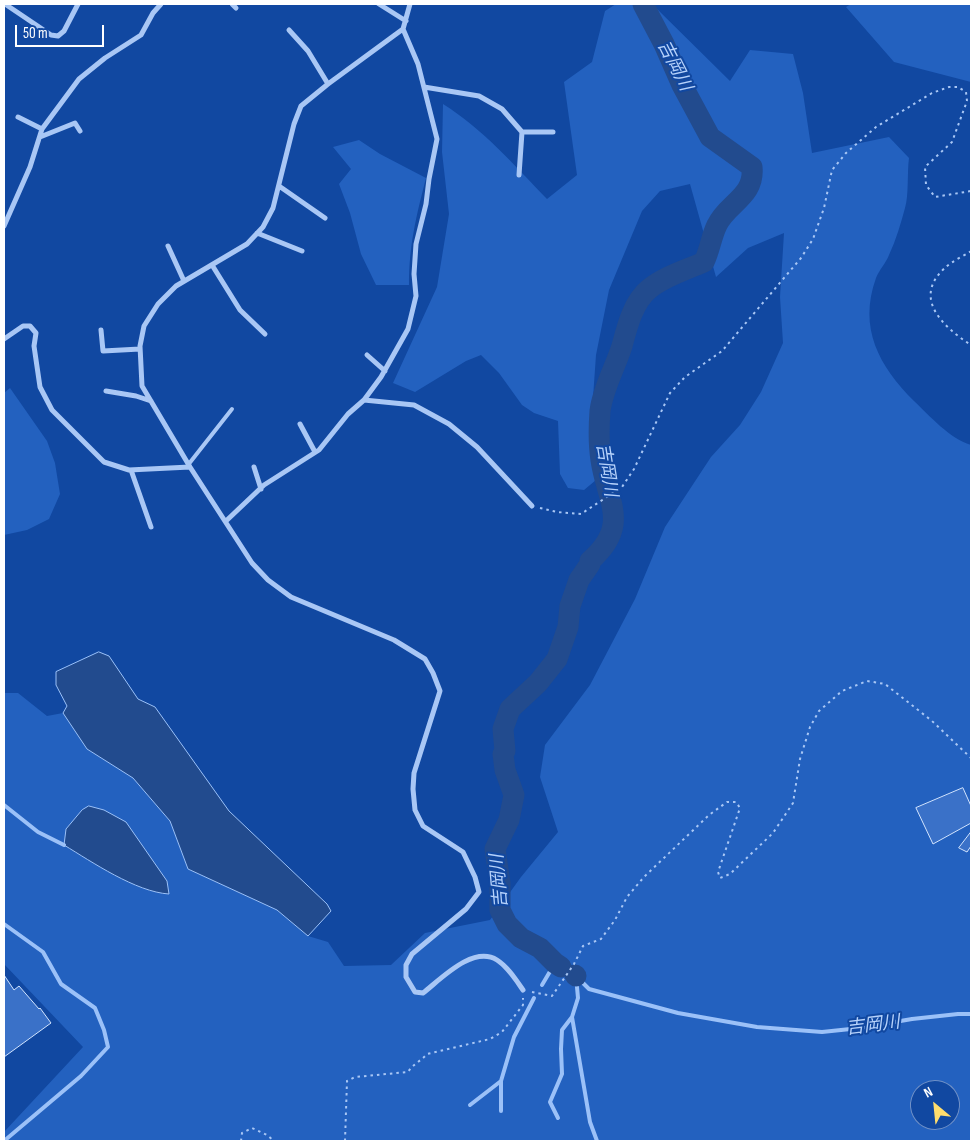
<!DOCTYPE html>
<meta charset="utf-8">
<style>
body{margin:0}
#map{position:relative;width:975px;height:1145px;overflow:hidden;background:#1148a1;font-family:"Sofia Sans Condensed",sans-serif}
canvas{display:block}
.frame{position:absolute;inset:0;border:5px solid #fff;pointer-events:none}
.north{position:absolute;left:910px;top:1080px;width:50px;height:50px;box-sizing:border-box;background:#1148a1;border:1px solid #7091c7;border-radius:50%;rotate:332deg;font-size:14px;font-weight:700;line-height:20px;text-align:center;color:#fff}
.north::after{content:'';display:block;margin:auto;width:18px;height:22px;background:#ffdd6d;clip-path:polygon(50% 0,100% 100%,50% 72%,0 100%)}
.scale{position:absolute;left:15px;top:25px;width:89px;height:22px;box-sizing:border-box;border:2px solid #fff;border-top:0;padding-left:6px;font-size:15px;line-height:18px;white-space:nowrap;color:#fff;-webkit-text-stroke:4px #1148a1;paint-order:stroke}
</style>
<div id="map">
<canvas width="975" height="1145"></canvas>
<div class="frame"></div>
<div class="north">N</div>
<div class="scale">50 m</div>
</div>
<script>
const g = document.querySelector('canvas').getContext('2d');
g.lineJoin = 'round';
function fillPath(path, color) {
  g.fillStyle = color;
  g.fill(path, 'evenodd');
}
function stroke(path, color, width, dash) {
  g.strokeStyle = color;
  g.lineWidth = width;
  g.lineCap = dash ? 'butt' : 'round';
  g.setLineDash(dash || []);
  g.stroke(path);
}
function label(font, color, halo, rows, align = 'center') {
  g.font = font + ' "Sofia Sans Condensed","Noto Sans JP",sans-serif';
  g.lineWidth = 4;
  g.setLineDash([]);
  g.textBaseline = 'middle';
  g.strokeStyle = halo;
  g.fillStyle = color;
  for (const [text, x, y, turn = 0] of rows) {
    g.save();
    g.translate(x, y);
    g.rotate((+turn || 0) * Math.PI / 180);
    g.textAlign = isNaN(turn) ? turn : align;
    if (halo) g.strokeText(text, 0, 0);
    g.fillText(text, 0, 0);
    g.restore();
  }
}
const green = new Path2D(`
 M616 4H648L655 7 730 81 750 50 793 54 803 93 812 153 889 137 909 158C907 172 909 195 905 208 901 223 896 240 889 255 886 263 879 270 876 278 858 328 879 366 914 401 931 417 949 438 971 445V1141H4V1132L83 1047 4 964V693H18L47 716 63 713 87 749 133 778 170 821 188 869 277 910 308 936 328 942 344 966 391 965 425 933 490 920 521 877 558 832 540 777 545 745 590 685 635 599 665 527 711 457 740 425 761 392 783 343 780 297 784 233 748 248 716 277 690 184 660 191 642 211 609 290 596 355 592 412 600 449 596 480 584 490 568 488 560 474 558 421 534 413 522 405 499 373 481 355 466 361 415 392 393 383 437 287 449 214 442 152 443 104C483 129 515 166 547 199L577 175 564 82 592 62 605 11ZM920 1090H950V1120H920Z
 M851 4H971V82L894 62 846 7Z
 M359 140 380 154 426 178C416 217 409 245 409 285H376L361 254 350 213 339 184 351 169 333 147Z
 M10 388 47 441 55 463 60 494 49 519 27 530 4 535V393Z`);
const water = new Path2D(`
 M99 652 109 656 138 699 155 707 229 811 327 904 331 911 308 936 277 910 188 869 170 821 133 778 87 749 63 713 67 706 56 685V672Z
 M89 806 104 810 126 822 167 881 169 894C136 892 92 862 64 845L66 829 82 810Z`);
const stream = new Path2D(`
 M4 805 38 832 64 845
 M4 924 43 952 61 984 95 1008 104 1030 108 1047 81 1076 4 1141
 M576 976 589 989 678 1013 757 1027 822 1032 860 1028 912 1019 958 1014H971
 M576 976 578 998 572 1017 590 1122 597 1141
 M542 985 555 963
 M470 1105 501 1081
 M501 1111V1081L514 1037 534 998
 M558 1118 550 1102 562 1074 561 1049 562 1030 572 1017`);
const river = new Path2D(`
 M561 967 555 963 540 948 521 938 507 924 500 910V883L495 849 509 820 514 795 505 770 503 754 505 751 503 729 510 709 538 683 557 659 568 627 570 606 579 580 590 564V561C631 525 607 502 601 460 599 447 599 425 600 411 603 388 615 368 622 346 627 327 633 302 649 289 665 276 686 270 704 262 710 250 711 237 717 225 727 203 755 197 752 167L710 137 682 85 664 44 643 4
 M575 975 576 976`);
const building = new Path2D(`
 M963 788 971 806V823L933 844 916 808Z
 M971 832V846L967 852 959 848Z
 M4 975 14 990 19 986 39 1009 40 1008 51 1023 4 1057Z`);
const path = new Path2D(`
 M971 251C965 255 957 259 951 263 909 294 940 325 971 345
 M540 508 557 512 581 514 622 487 634 469 670 393 685 377 722 351 801 258 813 239 824 208 832 170 846 153 876 127 932 93 949 87H958L966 92 967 101 952 142 925 167 926 185 935 197 971 191
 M532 992 552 996 574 964 583 946 601 939 615 920 627 897 644 877 709 815 727 802H736L740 808 718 872 720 878 730 874 773 833 793 803 800 759 810 727 819 711 842 691 867 681 885 684 932 721 971 758
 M241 1141 242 1133 252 1128 267 1135 274 1141
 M345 1141 347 1081 355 1077 408 1072C413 1064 421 1061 427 1054L490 1039 502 1032 523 1005V998`);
const lane = new Path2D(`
 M188 465 232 409`);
const street = new Path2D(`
 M5 4 51 35 58 36 64 31 78 4
 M232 4 236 8
 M379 4 406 21
 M410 4 403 29 328 84 301 106 294 124 273 208 263 227 247 244 176 286 158 304 144 326 140 346 142 386 190 467 252 563 268 580 291 597 394 640 425 659 433 673 440 691 414 773 413 789 415 810 423 826 463 852 475 877 479 892 466 909 412 954 406 965V977L415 992 423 993C441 979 473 945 497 960 508 967 516 980 523 990
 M289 30 308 51 328 84
 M424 87 479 96 502 109 522 132H553
 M18 117 42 129
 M40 137 75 123 80 131
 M519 175 522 132
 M279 186 325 218
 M4 226 30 167 42 129 79 79 105 58 141 35 153 13 161 4
 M257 233 302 251
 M168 246 184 281
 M212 265 240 310 265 334
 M101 330 103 351 140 349
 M4 339 23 326H30L36 333 34 346 40 387 52 410 104 462 129 470 190 467
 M367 355 385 371
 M106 391 136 396 151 401
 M364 400 414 405 449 424 477 447 532 506
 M300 424 315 452
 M254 467 261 489
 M131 470 151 527
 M226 521 264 485 319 450 348 414 364 400 381 377 408 329 416 296 414 274 416 244 426 204 429 179 437 139 418 64 403 29`);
const waterNames = [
 ["吉岡川",674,66,63],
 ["吉岡川",606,470,81],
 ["吉岡川",500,881,-95],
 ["吉岡川",873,1026,-7]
];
fillPath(green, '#2361bf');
fillPath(water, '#224b8e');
stroke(water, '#9bc1f8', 1);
stroke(stream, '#9bc1f8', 4);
stroke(river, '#224b8e', 21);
fillPath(building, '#3a71c8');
stroke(building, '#d2e4fe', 1);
stroke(path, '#a9c7f5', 2, [2.5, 4]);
stroke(lane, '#a9c7f5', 4);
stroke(street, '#a9c7f5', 5);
label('italic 18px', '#b6d2fb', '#1148a1', waterNames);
</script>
